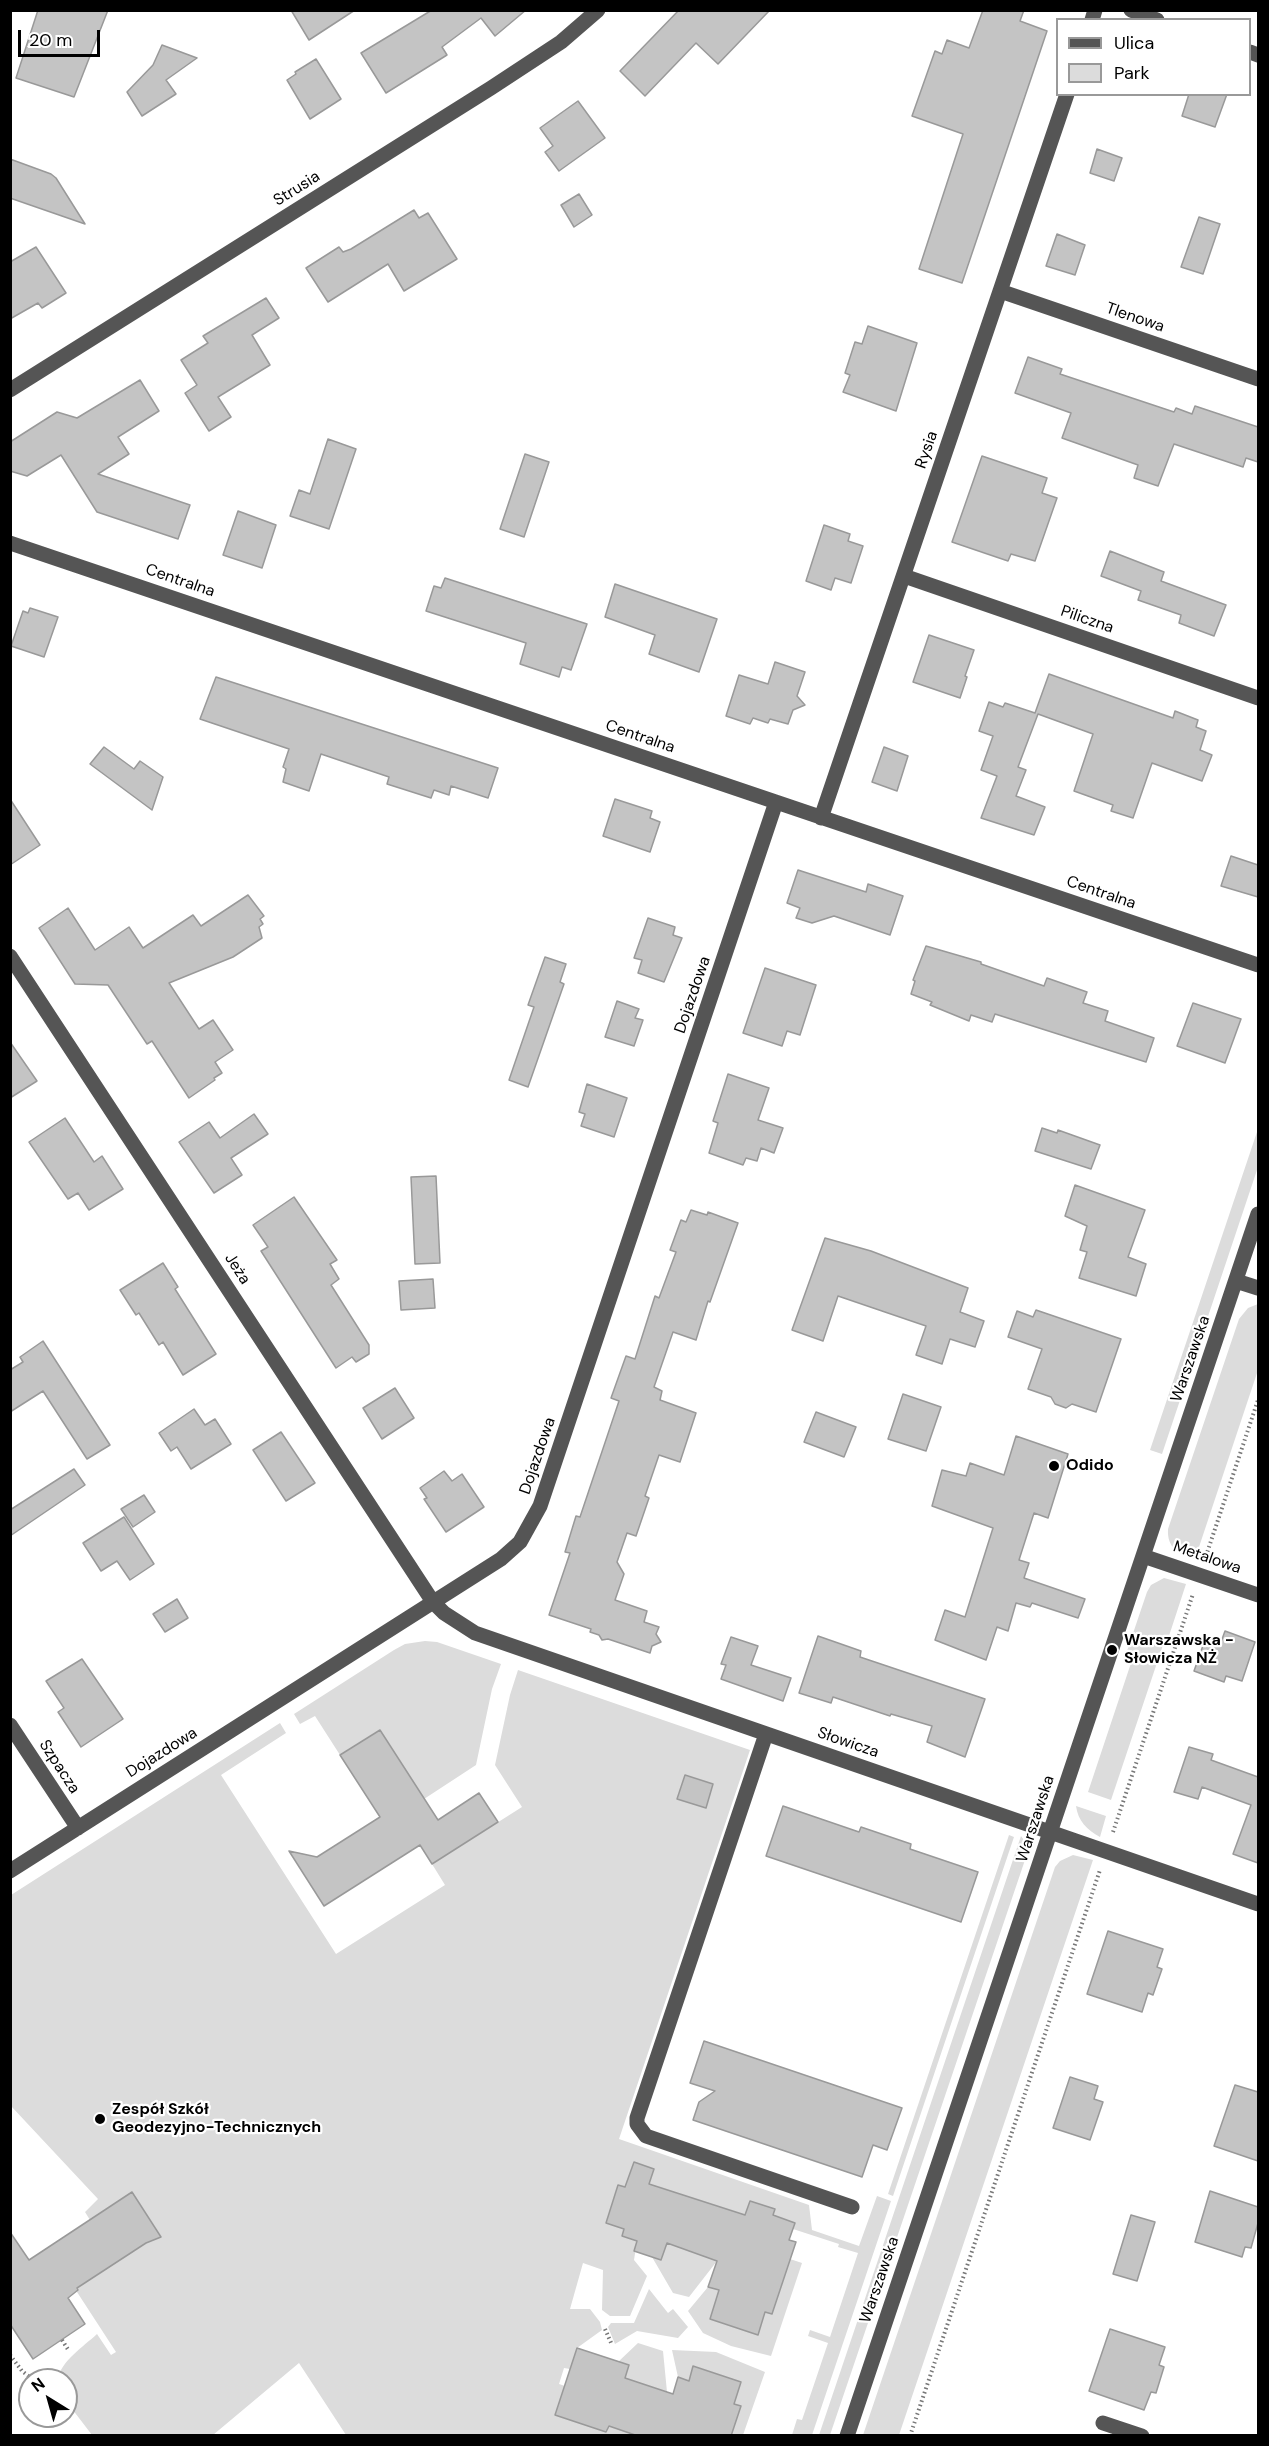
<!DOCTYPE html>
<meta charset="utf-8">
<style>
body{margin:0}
#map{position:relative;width:1269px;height:2446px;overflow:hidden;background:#fff;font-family:"DM Sans",sans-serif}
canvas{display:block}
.frame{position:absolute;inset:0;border:12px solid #000;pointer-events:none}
.legend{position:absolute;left:1056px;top:18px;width:195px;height:78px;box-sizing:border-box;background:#fff;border:2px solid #999;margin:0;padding:8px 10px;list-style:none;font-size:18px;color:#000}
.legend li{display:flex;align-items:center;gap:12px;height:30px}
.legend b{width:30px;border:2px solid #999}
.north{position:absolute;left:18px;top:2368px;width:60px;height:60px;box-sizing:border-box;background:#fff;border:2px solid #999;border-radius:50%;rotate:323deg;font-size:16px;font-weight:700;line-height:24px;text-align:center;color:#000}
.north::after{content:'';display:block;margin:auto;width:21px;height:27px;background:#000;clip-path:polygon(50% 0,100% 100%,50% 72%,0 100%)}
.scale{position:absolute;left:18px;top:30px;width:82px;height:27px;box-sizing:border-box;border:3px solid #000;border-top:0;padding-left:8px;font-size:18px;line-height:21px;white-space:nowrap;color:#000;-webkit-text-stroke:4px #fff;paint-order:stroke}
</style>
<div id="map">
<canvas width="1269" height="2446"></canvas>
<div class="frame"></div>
<ul class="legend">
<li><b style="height:8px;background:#555"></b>Ulica</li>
<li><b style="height:16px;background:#dcdcdc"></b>Park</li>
</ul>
<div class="north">N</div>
<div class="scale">20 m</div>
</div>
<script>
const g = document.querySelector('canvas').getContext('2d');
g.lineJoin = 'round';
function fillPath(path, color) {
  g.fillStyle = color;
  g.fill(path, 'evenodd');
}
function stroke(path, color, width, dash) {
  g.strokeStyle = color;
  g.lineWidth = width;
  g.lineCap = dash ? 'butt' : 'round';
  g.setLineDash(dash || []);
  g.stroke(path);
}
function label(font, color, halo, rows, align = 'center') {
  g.font = font + ' "DM Sans",sans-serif';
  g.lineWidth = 4.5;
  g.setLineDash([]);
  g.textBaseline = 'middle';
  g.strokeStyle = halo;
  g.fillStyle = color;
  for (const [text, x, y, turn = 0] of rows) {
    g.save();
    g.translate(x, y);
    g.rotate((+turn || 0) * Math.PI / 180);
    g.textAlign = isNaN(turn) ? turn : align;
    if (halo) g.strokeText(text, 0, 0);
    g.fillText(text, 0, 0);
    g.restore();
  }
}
const green = new Path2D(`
 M1258 1129V1167L1162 1454 1150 1450Z
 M1258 1304V1370L1195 1559C1178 1554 1167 1548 1168 1529L1239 1319 1248 1308Z
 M1164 1578 1186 1584 1167 1642 1163 1645 1111 1800 1088 1792 1132 1660 1125 1657 1147 1592 1151 1585Z
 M425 1641 437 1642 501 1664 492 1689 476 1765 424 1799 380 1730 340 1755 315 1716 300 1724 294 1714 394 1650 405 1644Z
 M518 1670 750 1750 619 2139 809 2205 812 2230 859 2246 877 2196 891 2201 812 2435H792L797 2419 802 2420 828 2343 808 2336 810 2330 830 2337 858 2253 838 2247 839 2244 793 2229 795 2223 773 2215 775 2209 750 2201 735 2243 736 2212 649 2184 654 2169 634 2162 625 2187 618 2185 606 2223 624 2229 622 2236 637 2241 634 2260 647 2276 630 2316H610L602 2310 603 2270 583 2263 570 2309H590L600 2322 602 2330 577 2348 570 2369 564 2368 559 2384 565 2386 555 2415 606 2432 609 2426 638 2435H346L299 2363 213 2435H92L66 2401V2380H57C62 2360 83 2347 97 2334L111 2355 116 2352 77 2292V2288L158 2235 161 2236 132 2192 90 2220 85 2212 98 2199 11 2106V1895L280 1723 286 1733 221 1775 336 1954 445 1885 432 1864 522 1807 495 1765 510 1695Z
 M1076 1806 1106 1816 1100 1837C1087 1830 1078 1821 1076 1806Z
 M1009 1835 1014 1837 893 2196 888 2194Z
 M1021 1836 1026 1843V1857L830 2435H819Z
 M1073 1855 1093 1860 899 2435H863L1055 1867 1060 1861Z
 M667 2243 717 2261 689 2297 673 2293 652 2257 661 2260Z
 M790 2259 802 2263 771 2356 731 2346 703 2333 688 2311 708 2287 719 2290 710 2319 757 2334 765 2312 772 2314 780 2266 787 2268Z
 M649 2289 668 2313 673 2309 688 2327 678 2338 637 2331 615 2344 608 2327 611 2323H634Z
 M638 2343 663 2351 667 2392 625 2378 618 2362Z
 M672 2350 716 2352 765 2372 743 2435H731L741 2406 734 2404 741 2382 694 2366 689 2381 678 2377Z`);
const building = new Path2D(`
 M38 10H108L74 97 16 78Z
 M291 10H355L309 40Z
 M432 10H526L495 36 481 18 442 47 447 55 386 93 361 53Z
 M679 10H770L718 64 696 43 645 96 620 71Z
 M983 10H1024L1020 21 1047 31 962 283 919 269 963 134 912 116 935 51 942 54 947 40 969 48Z
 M162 45 197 58 166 80 176 94 142 116 127 92 153 65Z
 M316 59 341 99 310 119 287 80 296 74 295 72Z
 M1189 94H1227L1215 127 1182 116Z
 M578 101 605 138 559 171 545 152 553 146 540 128Z
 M1097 149 1122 158 1114 181 1090 173Z
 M10 159 51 174 56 178 85 224 10 198Z
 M579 194 592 215 574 227 561 205Z
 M414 210 419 218 428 213 457 259 404 291 388 264 328 302 306 268 339 247 343 252 351 249Z
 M1199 217 1220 224 1203 274 1181 267Z
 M1057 234 1085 245 1075 275 1046 266Z
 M36 247 66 293 42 308 38 303 10 319V262Z
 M266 298 279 318 252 335 270 365 218 397 231 417 209 431 185 393 197 385 181 360 208 343 203 336Z
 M868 326 917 343 896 411 843 392 850 375 845 373 855 342 862 344Z
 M1028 357 1062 369 1060 374 1174 412 1176 408 1192 414 1195 406 1258 427V462L1246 458 1243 467 1174 444 1158 486 1134 478 1138 465 1062 438 1071 413 1015 393Z
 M140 380 159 411 118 437 129 454 98 474 190 505 178 539 97 512 61 455 27 476 10 471V442L57 412 77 418Z
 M328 439 356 449 329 529 290 516 299 490 310 494Z
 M525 454 549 462 524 537 500 529Z
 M982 456 1047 478 1042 493 1057 498 1035 561 1011 554 1008 561 952 542Z
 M238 511 276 525 262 568 223 555Z
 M824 525 850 534 848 541 863 546 851 583 835 578 831 590 806 581Z
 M1110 551 1164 572 1161 581 1226 605 1214 636 1179 623 1181 615 1138 600 1141 591 1101 576Z
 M445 578 587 624 571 670 562 667 559 677 520 664 526 643 426 611 434 586 441 588Z
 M615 584 717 619 699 672 649 654 655 635 605 617Z
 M30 608 58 617 44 657 11 646 23 611 28 613Z
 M929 635 974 650 965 676 967 677 960 698 913 682Z
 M775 662 805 672 797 696 805 705 793 710 788 724 770 719 768 723 753 718 750 724 726 716 739 675 768 684Z
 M1049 674 1173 718 1175 711 1198 720 1196 727 1206 731 1200 750 1212 755 1202 781 1152 763 1133 818 1111 811 1113 805 1074 791 1093 734 1038 714 1018 767 1026 770 1016 796 1045 807 1034 835 981 818 997 776 981 770 993 736 979 731 989 702 1003 707 1005 703 1035 713Z
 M216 677 498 768 488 798 451 786 449 795 434 790 431 798 387 784 389 777 321 754 309 791 283 782 286 769 283 767 289 749 200 719Z
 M104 747 134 769 140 761 163 777 152 810 90 764Z
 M884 747 908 756 897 791 872 782Z
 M10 799 40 845 10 865Z
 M615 799 652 811 650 818 660 822 650 852 603 836Z
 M1231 856 1258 865V897L1221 886Z
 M798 870 866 892 868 884 903 896 890 935 834 916 812 923 796 918 800 908 787 903Z
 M248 895 264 916 260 919 263 924 259 927 262 938 233 957 169 983 199 1029 213 1020 233 1050 215 1062 222 1073 214 1078 215 1080 189 1098 152 1041 147 1044 108 985 75 984 39 928 68 908 95 950 129 927 143 948 193 915 201 926Z
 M648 918 675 927 673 935 682 938 664 982 638 973 642 960 634 958Z
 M926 946 981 962V964L1044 986 1047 978 1087 992 1083 1003 1108 1011 1105 1021 1154 1038 1146 1062 995 1014 992 1022 971 1015 969 1021 930 1005 932 1002 911 994 915 981 913 980Z
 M545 957 566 964 560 982 564 984 528 1087 509 1080 534 1007 528 1005Z
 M765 968 816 985 800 1035 787 1031 782 1046 743 1033Z
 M617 1001 639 1009 635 1018 643 1020 634 1046 605 1037Z
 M1193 1003 1241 1019 1225 1063 1177 1046Z
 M10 1042 37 1081 10 1098Z
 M728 1074 769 1088 758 1120 783 1128 774 1153 761 1148 757 1161 746 1158 743 1165 709 1153 718 1123 713 1121Z
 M587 1084 627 1098 614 1137 581 1126 585 1114 579 1112Z
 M254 1114 268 1134 231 1158 242 1175 214 1193 179 1142 209 1122 220 1138Z
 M65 1118 94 1162 102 1156 123 1189 89 1210 78 1193 68 1199 29 1142Z
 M1042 1128 1057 1133 1058 1130 1100 1145 1091 1169 1035 1151Z
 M436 1176 440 1263 415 1264 411 1177Z
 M1075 1185 1145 1210 1128 1257 1146 1264 1136 1296 1079 1278 1087 1252 1080 1250 1087 1226 1065 1216Z
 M294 1197 337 1260 330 1264 339 1279 331 1285 369 1345V1354L356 1362 352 1357 336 1368 261 1251 268 1247 253 1225Z
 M691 1210 707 1215 708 1212 738 1223 710 1302 708 1301 696 1340 673 1332 654 1387 662 1391 660 1400 696 1413 680 1462 659 1455 645 1496 649 1498 636 1536 627 1533 617 1562 624 1574 615 1600 647 1611 644 1622 659 1627 656 1634 661 1642 652 1646 650 1653 608 1639 602 1640 599 1635 590 1632 591 1629 549 1615 570 1553 565 1552 576 1516 580 1517 619 1401 611 1398 626 1356 635 1359 655 1296 659 1298 676 1252 670 1250 681 1220 686 1222Z
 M825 1238 871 1251 968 1288 960 1312 984 1321 975 1347 950 1339 942 1364 916 1355 926 1326 838 1296 823 1341 792 1330Z
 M163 1263 178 1287 175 1289 216 1354 183 1375 163 1342 159 1345 139 1313 136 1315 120 1290Z
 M433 1279 435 1308 401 1310 399 1281Z
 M1036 1310 1121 1339 1096 1412 1072 1404 1066 1408 1055 1404 1051 1397 1028 1389 1042 1349 1008 1337 1017 1311 1033 1317Z
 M43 1341 110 1445 87 1459 43 1391 10 1412V1370L23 1362 20 1357Z
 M395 1388 414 1418 382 1439 363 1408Z
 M903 1394 941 1407 926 1451 888 1439Z
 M194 1409 205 1425 215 1419 231 1444 191 1469 177 1447 171 1451 159 1433Z
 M816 1412 856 1427 844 1457 804 1442Z
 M281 1432 315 1483 286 1501 253 1450Z
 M1016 1436 1068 1454 1048 1518 1034 1513 1019 1560 1029 1563 1024 1578 1085 1599 1078 1618 1032 1603 1030 1607 1016 1603 1008 1631 997 1627 986 1660 935 1640 945 1610 965 1617 993 1528 932 1506 942 1470 966 1476 970 1463 1004 1475Z
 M74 1469 85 1485 10 1536V1510Z
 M444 1471 452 1481 462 1474 484 1507 446 1532 424 1499 427 1498 420 1488Z
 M144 1495 155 1512 133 1527 121 1509Z
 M124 1517 154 1564 130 1580 117 1561 101 1571 83 1543Z
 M177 1599 188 1618 165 1632 153 1614Z
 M1225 1631 1255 1642 1242 1681 1226 1676 1224 1682 1194 1671 1206 1637 1221 1642Z
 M818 1636 861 1651 860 1657 985 1699 965 1757 927 1742 932 1726 891 1714 890 1716 833 1697 831 1703 799 1693Z
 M731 1637 758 1646 751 1665 791 1678 783 1701 721 1679 726 1665 721 1664Z
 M82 1659 123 1719 81 1747 58 1712 64 1708 46 1681Z
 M380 1730 438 1820 479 1793 498 1822 432 1864 420 1845 324 1906 289 1851 317 1857 380 1817 340 1755Z
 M1189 1747 1213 1754 1211 1760 1258 1777V1863L1233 1854 1251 1805 1202 1787 1198 1799 1174 1792Z
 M685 1775 713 1784 706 1808 677 1799Z
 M783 1806 859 1832 861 1827 911 1844 910 1849 978 1872 961 1922 766 1856Z
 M1108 1931 1163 1949 1157 1967 1162 1969 1153 1995 1148 1993 1142 2012 1087 1994Z
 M704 2041 902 2108 887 2150 873 2145 862 2177 693 2120 699 2102 715 2091 690 2083Z
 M1070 2077 1098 2086 1094 2099 1103 2102 1090 2140 1053 2128Z
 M1235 2085 1258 2092V2161L1214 2146Z
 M634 2162 654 2169 649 2184 745 2215 750 2201 775 2209 773 2215 795 2223 789 2240 796 2242 772 2314 765 2312 758 2335 710 2319 719 2290 708 2287 717 2261 667 2243 661 2260 634 2251 637 2241 622 2236 624 2229 606 2223 618 2185 625 2187Z
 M1210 2191 1258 2207V2223L1251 2248 1245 2247 1242 2257 1195 2242Z
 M132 2192 161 2237 146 2243 77 2288 78 2290 68 2298 85 2324 33 2359 10 2324V2232L29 2260Z
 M1131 2215 1155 2222 1137 2281 1113 2274Z
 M1110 2329 1165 2347 1159 2365 1164 2367 1156 2393 1151 2392 1144 2410 1089 2391Z
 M577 2348 629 2365 625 2378 673 2394 678 2377 689 2381 693 2366 741 2382 734 2404 741 2406 731 2436H638L609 2426 606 2432 555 2415Z`);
const path = new Path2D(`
 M1206 1556 1258 1400
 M1113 1832 1193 1594
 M605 2329 612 2345
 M62 2340 69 2351
 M10 2355 22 2371 31 2378
 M910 2436 1100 1870`);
const minor = new Path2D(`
 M1131 10 1157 20
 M1092 20 1095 10
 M1250 52 1258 55
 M1000 291 1258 379
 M10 390 491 88 561 42 598 10
 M10 543 1258 965
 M904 576 1258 698
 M821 818 1067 94
 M10 956 433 1602 444 1613 475 1633 1258 1904
 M1236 1281 1258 1288
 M1143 1556 1258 1595
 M10 1725 78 1828
 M766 1734 637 2118V2124L646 2136 852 2207
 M10 1871 501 1559 520 1542 540 1506 776 802
 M1103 2423 1142 2436
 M847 2436 1258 1214`);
const markers = [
 [1054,1466,6,"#000"],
 [1112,1650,6,"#000"],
 [100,2119,6,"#000"]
];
const streetNames = [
 ["Strusia",297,189,-32],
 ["Tlenowa",1135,318,19],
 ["Rysia",927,450,-71],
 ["Centralna",180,581,19],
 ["Piliczna",1087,620,19],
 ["Centralna",640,737,19],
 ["Centralna",1101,893,19],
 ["Dojazdowa",693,995,-71],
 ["Jeża",237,1269,57],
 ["Warszawska",1191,1359,-71],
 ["Dojazdowa",538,1456,-71],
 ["Metalowa",1207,1558,19],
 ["Słowicza",848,1743,19],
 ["Dojazdowa",162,1753,-32],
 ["Szpacza",59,1767,57],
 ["Warszawska",1036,1819,-72],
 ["Warszawska",880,2280,-71]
];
const poiNames = [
 ["Odido",1066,1466],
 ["Warszawska -",1124,1641],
 ["Słowicza NŻ",1124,1659],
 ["Zespół Szkół",112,2110],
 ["Geodezyjno-Technicznych",112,2128]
];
fillPath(green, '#dcdcdc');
fillPath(building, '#c4c4c4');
stroke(building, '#999', 1.5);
stroke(path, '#777', 4, [1.5, 3]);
stroke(minor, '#555', 15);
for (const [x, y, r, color] of markers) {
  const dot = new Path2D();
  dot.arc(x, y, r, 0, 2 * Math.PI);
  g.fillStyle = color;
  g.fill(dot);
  stroke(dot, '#fff', 2);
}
label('16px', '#000', '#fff', streetNames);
label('bold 16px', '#000', '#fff', poiNames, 'left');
</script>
